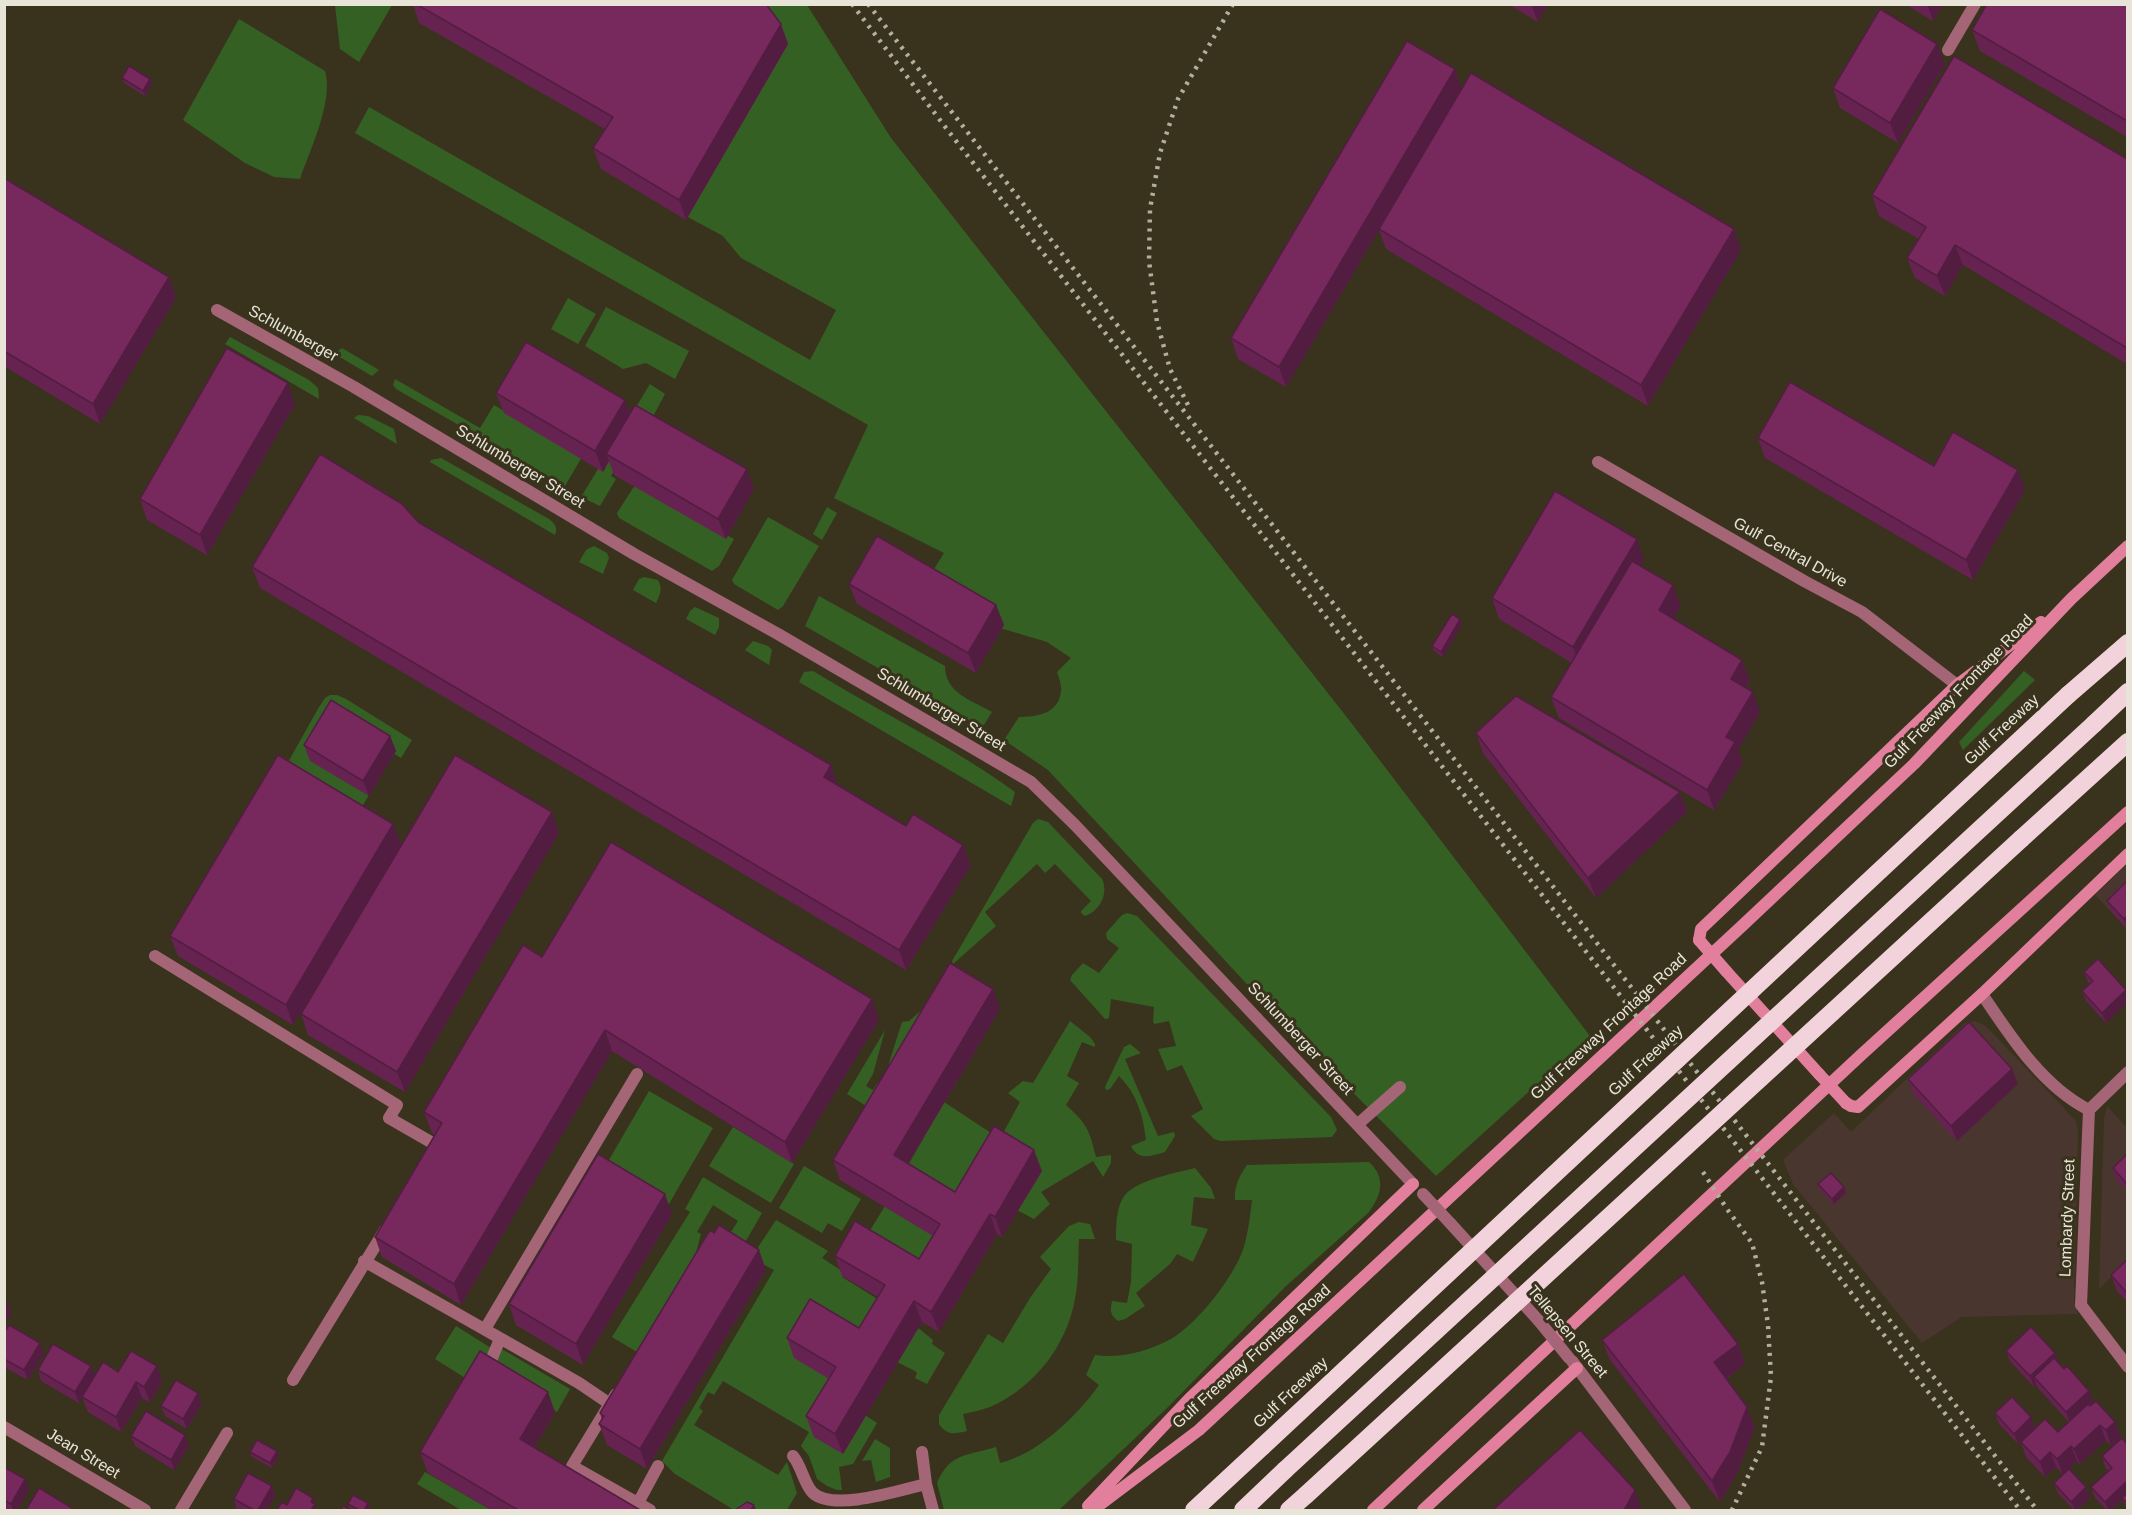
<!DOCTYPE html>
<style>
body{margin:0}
#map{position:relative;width:2132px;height:1515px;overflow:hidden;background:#39331d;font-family:Arial,sans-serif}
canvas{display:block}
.frame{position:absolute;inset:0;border:6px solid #e8e5d8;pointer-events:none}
</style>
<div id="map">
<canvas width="2132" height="1515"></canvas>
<div class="frame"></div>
</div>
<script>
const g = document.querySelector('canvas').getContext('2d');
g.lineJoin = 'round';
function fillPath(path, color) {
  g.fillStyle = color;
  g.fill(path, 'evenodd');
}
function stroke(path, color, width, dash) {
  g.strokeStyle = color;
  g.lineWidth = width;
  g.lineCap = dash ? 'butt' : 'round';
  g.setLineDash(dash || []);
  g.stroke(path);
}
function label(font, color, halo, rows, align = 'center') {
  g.font = font + ' Arial,sans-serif';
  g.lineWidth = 6;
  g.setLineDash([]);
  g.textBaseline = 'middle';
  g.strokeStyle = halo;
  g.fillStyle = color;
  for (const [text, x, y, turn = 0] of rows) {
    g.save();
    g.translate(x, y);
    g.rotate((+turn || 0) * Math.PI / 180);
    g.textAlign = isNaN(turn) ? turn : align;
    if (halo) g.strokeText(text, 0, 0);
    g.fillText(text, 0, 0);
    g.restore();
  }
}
const commercial = new Path2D(`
 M2127 864V929L2095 895Z
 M1975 1021 1986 1026 2076 1121 2078 1132 2074 1302 2078 1314 1962 1317 1922 1343 1793 1184 1783 1160 1834 1113 1851 1132 1965 1023Z
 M2107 1106 2127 1128 2128 1260 2099 1289 2104 1118Z`);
const green = new Path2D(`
 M335 5H392L359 62 340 49Z
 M754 5H807L891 138 1349 720 1590 1036 1436 1176 1271 1010 1048 770 1004 740 1019 717C1036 717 1059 714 1061 691 1062 686 1059 678 1057 672L1071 658 1047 642 1000 628 926 582 944 553 834 498 868 425 355 133 369 107 810 360 836 310 741 258 723 236 686 216Z
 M239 19 325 71C334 100 310 150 300 179L274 177 245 163 183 120Z
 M568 298 596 314 578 344 551 329Z
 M606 307 689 351 675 379 646 363 623 369 585 346Z
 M230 337 309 380 318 388 319 399 225 344Z
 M342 348 379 370 372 376 338 356V351Z
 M395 379 480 428 494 405 582 457 565 486 396 389 393 385Z
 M650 384 665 394 650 422 645 420 611 476 616 479 600 506 581 497Z
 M358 415 368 416 394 429 397 444 354 418Z
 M441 458 549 519C555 524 558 527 555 535L430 462 431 460Z
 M635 485 734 539 719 566 712 571 619 518 617 513Z
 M827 507 837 513 822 540 813 534Z
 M768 517 819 546 783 606 778 610 734 584 732 580Z
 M594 546 607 553 609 558 603 574 579 562 586 550Z
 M644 577 658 580C663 589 660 595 656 603L633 590 639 579Z
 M819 596 945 666C945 693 971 700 992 712L982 728 805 626Z
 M695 607 719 618V627L715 635 686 619 690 611Z
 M753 641 768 646 772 650 769 665 745 650Z
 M813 671C880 712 952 746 1015 792L1011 806 799 682 804 672Z
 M2024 671 2035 680 1963 750 1959 742Z
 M330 695H337L346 699 412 740 401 758 337 718 369 795 355 818 282 773 319 707 325 698Z
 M1038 819 1048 822 1102 879C1109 893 1100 911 1085 916L1081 913V911L1091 901 1055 864 1045 873 1037 864 985 912 996 926 953 964 952 961 1033 823Z
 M1127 913 1137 916 1331 1117 1337 1130 1332 1137 1221 1141 1214 1139 1191 1116 1203 1109 1182 1065 1167 1071 1158 1049 1176 1046 1169 1021 1155 1024 1153 1022 1154 1007 1111 999 1109 1018 1105 1019 1070 980 1072 975 1083 963 1099 973 1119 948 1107 939 1106 933 1122 915Z
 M931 1002 888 1074 889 1063 902 1022 909 1021Z
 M1070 1021 1090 1037 1095 1044V1047L1082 1042 1067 1076 1079 1083 1066 1105C1087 1124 1089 1129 1096 1157L1111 1155V1163L1103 1177 1093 1161 1041 1192 1050 1204 1034 1219 1017 1210 1001 1137 1020 1102 1008 1093 1023 1081 1033 1083Z
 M885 1030 873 1074 866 1086 873 1090 878 1082 882 1088 871 1109 847 1094Z
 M1130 1044 1141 1053 1125 1059 1158 1136 1174 1132 1175 1136 1165 1152C1152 1156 1138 1161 1131 1146L1146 1140C1143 1115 1137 1094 1119 1076L1110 1089 1106 1090 1105 1087 1124 1047Z
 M649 1091 713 1128 666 1209 602 1172Z
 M944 1102 994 1135 960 1211 902 1176Z
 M733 1127 794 1164 771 1203 709 1166Z
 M1369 1162C1387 1178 1381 1197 1368 1213L1286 1286 1169 1406 1059 1510H944L937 1483C950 1452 968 1456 996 1447L1000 1463C1038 1454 1077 1416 1099 1385L1086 1375 1095 1355C1120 1359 1149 1351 1171 1339 1198 1323 1232 1279 1243 1250 1248 1234 1250 1217 1252 1200H1235C1234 1187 1239 1176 1247 1165Z
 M804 1166 861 1199 842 1231 828 1223 822 1233 779 1208Z
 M1195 1168 1211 1188 1215 1199 1194 1197 1191 1225 1208 1229 1193 1262 1177 1254 1170 1264 1136 1293 1145 1306 1125 1319 1118 1321C1110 1315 1110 1311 1112 1301L1127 1303 1131 1282 1132 1244 1116 1240C1116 1226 1116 1206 1125 1195 1139 1179 1176 1173 1195 1168Z
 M703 1177 762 1213 739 1253 723 1244 738 1221 713 1205 697 1232 701 1234 689 1279 676 1300 669 1297 637 1352 612 1337 690 1212 685 1209Z
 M885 1206 951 1243 927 1280 869 1232Z
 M776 1220 828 1251 822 1258 845 1273 842 1277 892 1308 846 1388 865 1415 877 1423 853 1464 839 1467 842 1490H837L827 1486 817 1479 809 1456 801 1446 809 1432 723 1381 714 1395 708 1392 699 1408 703 1411 694 1425 778 1475 787 1462 797 1493 787 1510H734L675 1474 662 1461 774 1270 751 1258Z
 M1079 1222 1090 1224 1095 1239H1079C1078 1258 1079 1279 1075 1299 1067 1345 1034 1388 990 1407 982 1410 972 1412 963 1414L967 1431C954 1434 948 1436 939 1424V1415L988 1334 1003 1343 1030 1298 1051 1269 1040 1257 1069 1226Z
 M456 1326 491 1348 470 1381 435 1359Z
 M917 1327 933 1340 932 1344 945 1353 927 1384 915 1378 917 1373 915 1371 897 1362Z
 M500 1348 570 1389 557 1412 487 1370Z
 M875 1439 890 1448V1477L876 1482 871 1460 862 1461Z
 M425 1472 491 1510H461L417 1484Z`);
const pedestrian = new Path2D(`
 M155 956 397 1105 389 1118 436 1145 431 1153
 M364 1261 579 1383 610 1404 616 1394
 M485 1329 637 1074
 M487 1370 500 1339
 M293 1380 385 1230
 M609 1405 572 1466 650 1510
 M638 1503 658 1466`);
const minor = new Path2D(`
 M1948 50 1975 4
 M217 310 354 387 634 554 778 634 1031 782 1075 825 1413 1184
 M1598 462 1804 581 1862 612 1957 685
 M1982 994C2011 1037 2042 1086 2089 1110
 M2128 1072 2089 1110 2081 1305 2128 1367
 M1358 1124 1400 1087
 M4 1427 145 1510
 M922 1452 926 1484 933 1510
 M793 1456C802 1467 804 1484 813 1493 834 1512 900 1490 926 1484
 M181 1510 227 1433`);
const tertiary = new Path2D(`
 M1451 1224 1539 1321
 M1572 1361 1685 1510`);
const secondary = new Path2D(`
 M1699 940 1701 929 1957 685 2041 622
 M1726 971 1819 1074
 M1846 1103 1851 1106 1858 1107 1982 994 2128 854
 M1088 1506 1189 1399 1413 1184
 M1093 1510 1199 1430 1743 925 1914 764 2071 599 2128 546
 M1373 1510 1861 1055 2128 812
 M1423 1510 1577 1368`);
const motorway = new Path2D(`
 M2068 695 2128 643
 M2094 724 2128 692
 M2021 839 2128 742
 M1194 1510 1262 1447
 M1243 1510 1285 1470
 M1289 1510 1306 1495`);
const rail = new Path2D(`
 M852 4 946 128 2020 1510
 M868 4 2037 1510
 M1188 405 1170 369 1157 322 1149 261 1150 209 1160 153 1178 99 1233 4
 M1703 1172 1727 1209 1752 1243 1762 1282 1768 1325 1771 1377 1762 1447 1732 1510`);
const tertiaryBridge = new Path2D(`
 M1423 1194 1451 1224
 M1539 1321 1569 1358`);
const secondaryBridge = new Path2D(`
 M1699 940 1726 971
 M1819 1074 1846 1103`);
const motorwayBridge = new Path2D(`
 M1262 1447 2068 695
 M1285 1470 2094 724
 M1306 1495 2021 839`);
const wall = new Path2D(`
 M413 4H766L788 44 686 220 601 169 593 148 605 129 419 23Z
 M1508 4H1548L1538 22Z
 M1905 4H1943L1933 21Z
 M2127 4V137L1980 51 1972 30Z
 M1945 64 1898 143 1840 108 1833 88Z
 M122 78 150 79 152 84 145 96 124 83Z
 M1462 89 1741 250 1648 406 1386 249 1379 230 1286 387 1238 359 1231 338Z
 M2127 159V364L1963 265 1945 296 1915 278 1907 258 1919 239 1879 216 1872 195Z
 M4 178 169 277 176 298 100 424 4 366Z
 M496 393 625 400 630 413 754 489 726 539 614 475 609 461 603 472 504 413Z
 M295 404 207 555 147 520 140 499Z
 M1758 438 1934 466 2018 470 2025 490 1973 580 1765 458Z
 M418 522 838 785 971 865 906 970 260 588 252 567Z
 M1644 560 1640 566 1681 606 1673 618 1750 680 1746 688 1760 712 1738 750 1743 763 1714 810 1559 718 1551 697 1572 663 1499 619 1492 598Z
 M849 584 996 605 1004 625 976 673 857 604Z
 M1462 624 1443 657 1434 651 1432 646Z
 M1476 733 1680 792 1687 812 1596 898 1483 753Z
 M390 736 396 751 369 796 310 761 304 745Z
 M393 824 401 845 293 1025 178 956 170 936Z
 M559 833 405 1092 308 1035 301 1014Z
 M2127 881V929L2111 911 2107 901Z
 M542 957 879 1020 792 1163 612 1051 461 1305 382 1257 375 1237 435 1135 432 1133 424 1112Z
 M2098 959 2106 1023 2086 1001 2082 991 2090 984 2088 982 2084 972Z
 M1000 1009 908 1164 955 1192 1042 1171 1002 1237 997 1234 939 1332 922 1322 843 1454 814 1437 806 1416 829 1379 794 1358 787 1338 859 1328 878 1297 842 1276 835 1256 919 1259 933 1236 840 1180 833 1160Z
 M1908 1079 2018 1084 1957 1141 1914 1095Z
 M2127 1154V1190L2116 1179 2113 1168Z
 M1818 1184 1844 1187 1846 1193 1834 1204 1820 1190Z
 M672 1214 583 1365 516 1325 509 1304Z
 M2127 1260V1302L2117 1291 2111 1275Z
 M766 1270 647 1469 607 1445 599 1424 602 1420 600 1413Z
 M4 1333 44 1353 28 1380 4 1367Z
 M1602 1340 1738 1344 1745 1364 1726 1379 1755 1427 1737 1473 1720 1502 1610 1360Z
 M2006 1351 2059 1363 2089 1391 2093 1401 2089 1405 2121 1437 2111 1446 2106 1440 2080 1464 2077 1461 2069 1469 2086 1487 2090 1498 2077 1510H2074L2058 1493 2054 1483 2063 1475 2056 1467 2045 1477 2026 1457 2021 1442 2058 1432 2069 1422 2038 1388 2036 1384 2034 1387 2010 1361Z
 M157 1366 162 1382 150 1402 142 1398 121 1432 88 1412 82 1397 79 1403 41 1381 38 1370 95 1376Z
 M202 1404 187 1429 165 1416 161 1406Z
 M555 1412 534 1448 640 1510H491L428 1473 420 1452Z
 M1995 1413 2035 1428 2018 1444 1999 1424Z
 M131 1436 189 1446 174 1470 135 1446Z
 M2127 1444V1510L2123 1499 2111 1510H2107L2095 1498 2091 1487 2109 1471 2105 1467 2102 1456Z
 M250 1452 279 1456 272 1468 252 1457Z
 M4 1467 29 1490 17 1510H8L4 1509Z
 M272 1486 275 1496 267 1510H237L234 1499Z
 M368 1503 370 1508 368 1510H352L350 1509 348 1504Z`);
const shadedWall = new Path2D(`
 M1531 4H1548L1538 22Z
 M1927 4H1943L1933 21Z
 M781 24 788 44 686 220 679 200Z
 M1937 44 1945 64 1898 143 1890 123Z
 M1455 69 1462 90 1286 387 1279 367Z
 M150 79 152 84 145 96 143 91Z
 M1734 229 1741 250 1648 406 1641 385Z
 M1955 245 1963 265 1945 296 1937 276Z
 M169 277 176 298 100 424 93 404Z
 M288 383 295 404 207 555 200 535Z
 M625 400 633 420 606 454 609 461 603 472 595 451Z
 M747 469 754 489 726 539 718 519Z
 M2018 470 2025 490 1973 580 1966 560Z
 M1637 539 1644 560 1580 667 1573 647Z
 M1673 585 1681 606 1666 630 1659 610Z
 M996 605 1004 625 976 673 968 653Z
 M1460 619 1462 624 1443 657 1441 652Z
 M1742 660 1750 680 1739 699 1731 679Z
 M1753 692 1760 712 1738 750 1743 763 1714 810 1707 790 1726 737Z
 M390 736 396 751 369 796 363 781Z
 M831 765 838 786 824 777Z
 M1680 792 1687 812 1596 898 1588 878Z
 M552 812 559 833 405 1092 397 1072Z
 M393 824 401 845 293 1025 286 1005Z
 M963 845 971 865 906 970 899 950Z
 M2127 916V929L2124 919Z
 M993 989 1000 1009 901 1175 894 1155Z
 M2126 990 2127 994V1003L2106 1023 2102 1013Z
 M872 999 879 1020 792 1163 785 1142Z
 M605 1030 612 1051 461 1305 454 1284Z
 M2012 1069 2018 1084 1957 1141 1951 1126Z
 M1034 1150 1042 1171 1002 1237 995 1217Z
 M1844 1187 1846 1193 1834 1204 1832 1199Z
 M665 1194 672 1214 583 1365 576 1344Z
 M990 1214 997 1234 939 1332 931 1312Z
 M759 1250 766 1270 647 1469 640 1449Z
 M6 1298 11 1314 4 1325V1300Z
 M914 1301 922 1322 843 1454 835 1434Z
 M40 1343 44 1353 28 1380 24 1370Z
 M1738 1344 1745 1364 1721 1382 1714 1362Z
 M2055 1353 2059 1363 2034 1377 2036 1384 2034 1387 2030 1376Z
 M91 1366 95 1376 79 1403 75 1392Z
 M157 1366 162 1382 150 1402 144 1387Z
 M136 1382 142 1398 121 1432 116 1417Z
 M2089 1391 2093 1401 2070 1423 2066 1412Z
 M548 1392 555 1412 527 1460 520 1439Z
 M198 1393 202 1404 187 1429 183 1419Z
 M1747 1407 1755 1427 1737 1473 1720 1502 1712 1481Z
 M2031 1417 2035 1428 2018 1444 2014 1434Z
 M2115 1422 2121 1437 2111 1446 2106 1430Z
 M2100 1425 2106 1440 2080 1464 2074 1449Z
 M185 1435 189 1446 174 1470 171 1460Z
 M2071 1446 2077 1461 2063 1475 2057 1459Z
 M277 1451 279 1456 272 1468 270 1463Z
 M2050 1452 2056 1467 2045 1477 2040 1462Z
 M25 1479 29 1490 17 1510H13L11 1504Z
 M2127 1481V1495L2111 1510H2108L2105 1502Z
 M272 1486 275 1496 267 1510H258Z
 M2086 1487 2090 1498 2077 1510H2075L2071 1502Z
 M1635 1490 1642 1510H1624Z
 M313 1498 317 1509V1510H311V1502Z
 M368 1503 370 1508 368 1510H364Z
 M754 1505 756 1510H751Z`);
const building = new Path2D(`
 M416 4H766L781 24 679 200 593 148 613 117Z
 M1987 4H2127V121L1972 30Z
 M1880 9 1937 44 1890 123 1833 88Z
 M1407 41 1455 69 1279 367 1231 338Z
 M1954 56 2127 159V348L1955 245 1937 276 1907 258 1926 227 1872 195Z
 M129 66 150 79 143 91 122 78Z
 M1471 73 1734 229 1641 385 1379 229Z
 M4 178 169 277 93 404 4 351Z
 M526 342 625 400 595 451 496 393Z
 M227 348 288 383 200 535 140 499Z
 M1790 382 1934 466 1953 432 2018 470 1966 560 1758 438Z
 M635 405 747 469 718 519 606 454Z
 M320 454 402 504 418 522 831 765 824 777 906 826 913 814 963 845 899 950 252 567Z
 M1555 491 1637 539 1573 647 1492 598Z
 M877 536 996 605 968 653 849 584Z
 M1632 561 1673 585 1659 610 1742 660 1731 679 1753 692 1726 737 1735 742 1707 790 1551 697Z
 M1452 614 1460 619 1441 652 1432 646Z
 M1516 696 1680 792 1588 878 1476 733Z
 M331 700 390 736 363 781 304 745Z
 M278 755 393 824 286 1005 170 936Z
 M455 755 552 812 397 1072 301 1014Z
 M611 842 872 999 785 1142 605 1030 454 1284 375 1237 442 1123 424 1112 523 945 542 957Z
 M2127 881V916L2124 919 2107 901Z
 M2098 959 2126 990 2102 1013 2082 991 2093 981 2084 972Z
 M950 963 993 989 894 1155 955 1192 994 1126 1034 1150 995 1217 990 1214 931 1312 914 1301 835 1434 806 1416 836 1367 787 1338 810 1299 859 1328 885 1285 835 1256 855 1221 919 1259 940 1224 833 1160Z
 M1969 1022 2012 1069 1951 1126 1908 1079Z
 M598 1154 665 1194 576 1344 509 1304Z
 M2127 1154V1184L2113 1168Z
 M1831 1173 1844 1187 1832 1199 1818 1184Z
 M719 1225 759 1250 640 1449 599 1424 604 1416 600 1413 710 1230 714 1233Z
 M2127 1260V1293L2111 1275Z
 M1684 1274 1738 1344 1714 1362 1747 1407 1730 1452 1712 1481 1602 1340Z
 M9 1325 40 1343 24 1370 4 1359V1333Z
 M2031 1327 2055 1353 2030 1376 2006 1351Z
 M53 1344 91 1366 75 1392 38 1370Z
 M131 1351 157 1366 144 1387 136 1382 116 1417 82 1397 103 1362 118 1372Z
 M480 1351 548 1392 520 1439 640 1510H518L420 1452Z
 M2054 1358 2064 1369 2067 1366 2089 1391 2066 1412 2034 1377Z
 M176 1380 198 1393 183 1419 161 1406Z
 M2012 1397 2031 1417 2014 1434 1995 1413Z
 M2096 1401 2115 1422 2106 1430 2100 1425 2074 1449 2071 1446 2057 1459 2050 1452 2040 1462 2021 1442 2045 1419 2058 1432 2088 1404 2090 1406Z
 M146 1411 185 1435 171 1460 131 1436Z
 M1580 1430 1635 1490 1624 1510H1493Z
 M2122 1438 2127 1444V1481L2105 1502 2091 1487 2112 1468 2102 1456Z
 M257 1440 277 1451 270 1463 250 1452Z
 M4 1467 25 1479 11 1504 4 1500Z
 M2069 1469 2086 1487 2071 1502 2054 1483Z
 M248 1473 272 1486 258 1510H254L234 1499Z
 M39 1488 72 1508 70 1510H26Z
 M296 1488 313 1498 311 1502 315 1504 311 1510H277L282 1502 287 1505Z
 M2127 1493V1503L2122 1498Z
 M353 1495 368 1503 364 1510H359L348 1504Z
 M747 1502 754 1505 751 1510H735Z
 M343 1506 351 1510H341Z`);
const streetNames = [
 ["Schlumberger",293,334,29],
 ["Schlumberger Street",520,467,31],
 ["Gulf Central Drive",1790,553,29],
 ["Gulf Freeway Frontage Road",1959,692,-46],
 ["Schlumberger Street",941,710,31],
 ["Gulf Freeway",2002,730,-43],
 ["Gulf Freeway Frontage Road",1609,1027,-43],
 ["Schlumberger Street",1300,1039,47],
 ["Gulf Freeway",1646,1061,-43],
 ["Lombardy Street",2068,1218,-88],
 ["Tellepsen Street",1567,1332,50],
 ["Gulf Freeway Frontage Road",1252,1357,-42],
 ["Gulf Freeway",1291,1393,-43],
 ["Jean Street",83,1454,31]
];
fillPath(commercial, '#49362e');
fillPath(green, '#356023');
stroke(pedestrian, '#a46577', 12);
stroke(minor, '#a46577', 12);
stroke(tertiary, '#a46577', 12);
stroke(secondary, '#e27f9d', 12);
stroke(motorway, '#f3d3db', 18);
stroke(rail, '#b3af9f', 4.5, [3, 6]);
stroke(tertiaryBridge, '#a46577', 12);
stroke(secondaryBridge, '#e27f9d', 12);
stroke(motorwayBridge, '#f3d3db', 18);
fillPath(wall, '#662351');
fillPath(shadedWall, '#531d42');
fillPath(building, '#77295e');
stroke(building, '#531d42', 1.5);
label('16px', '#e8e5d8', '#39331d', streetNames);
</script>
